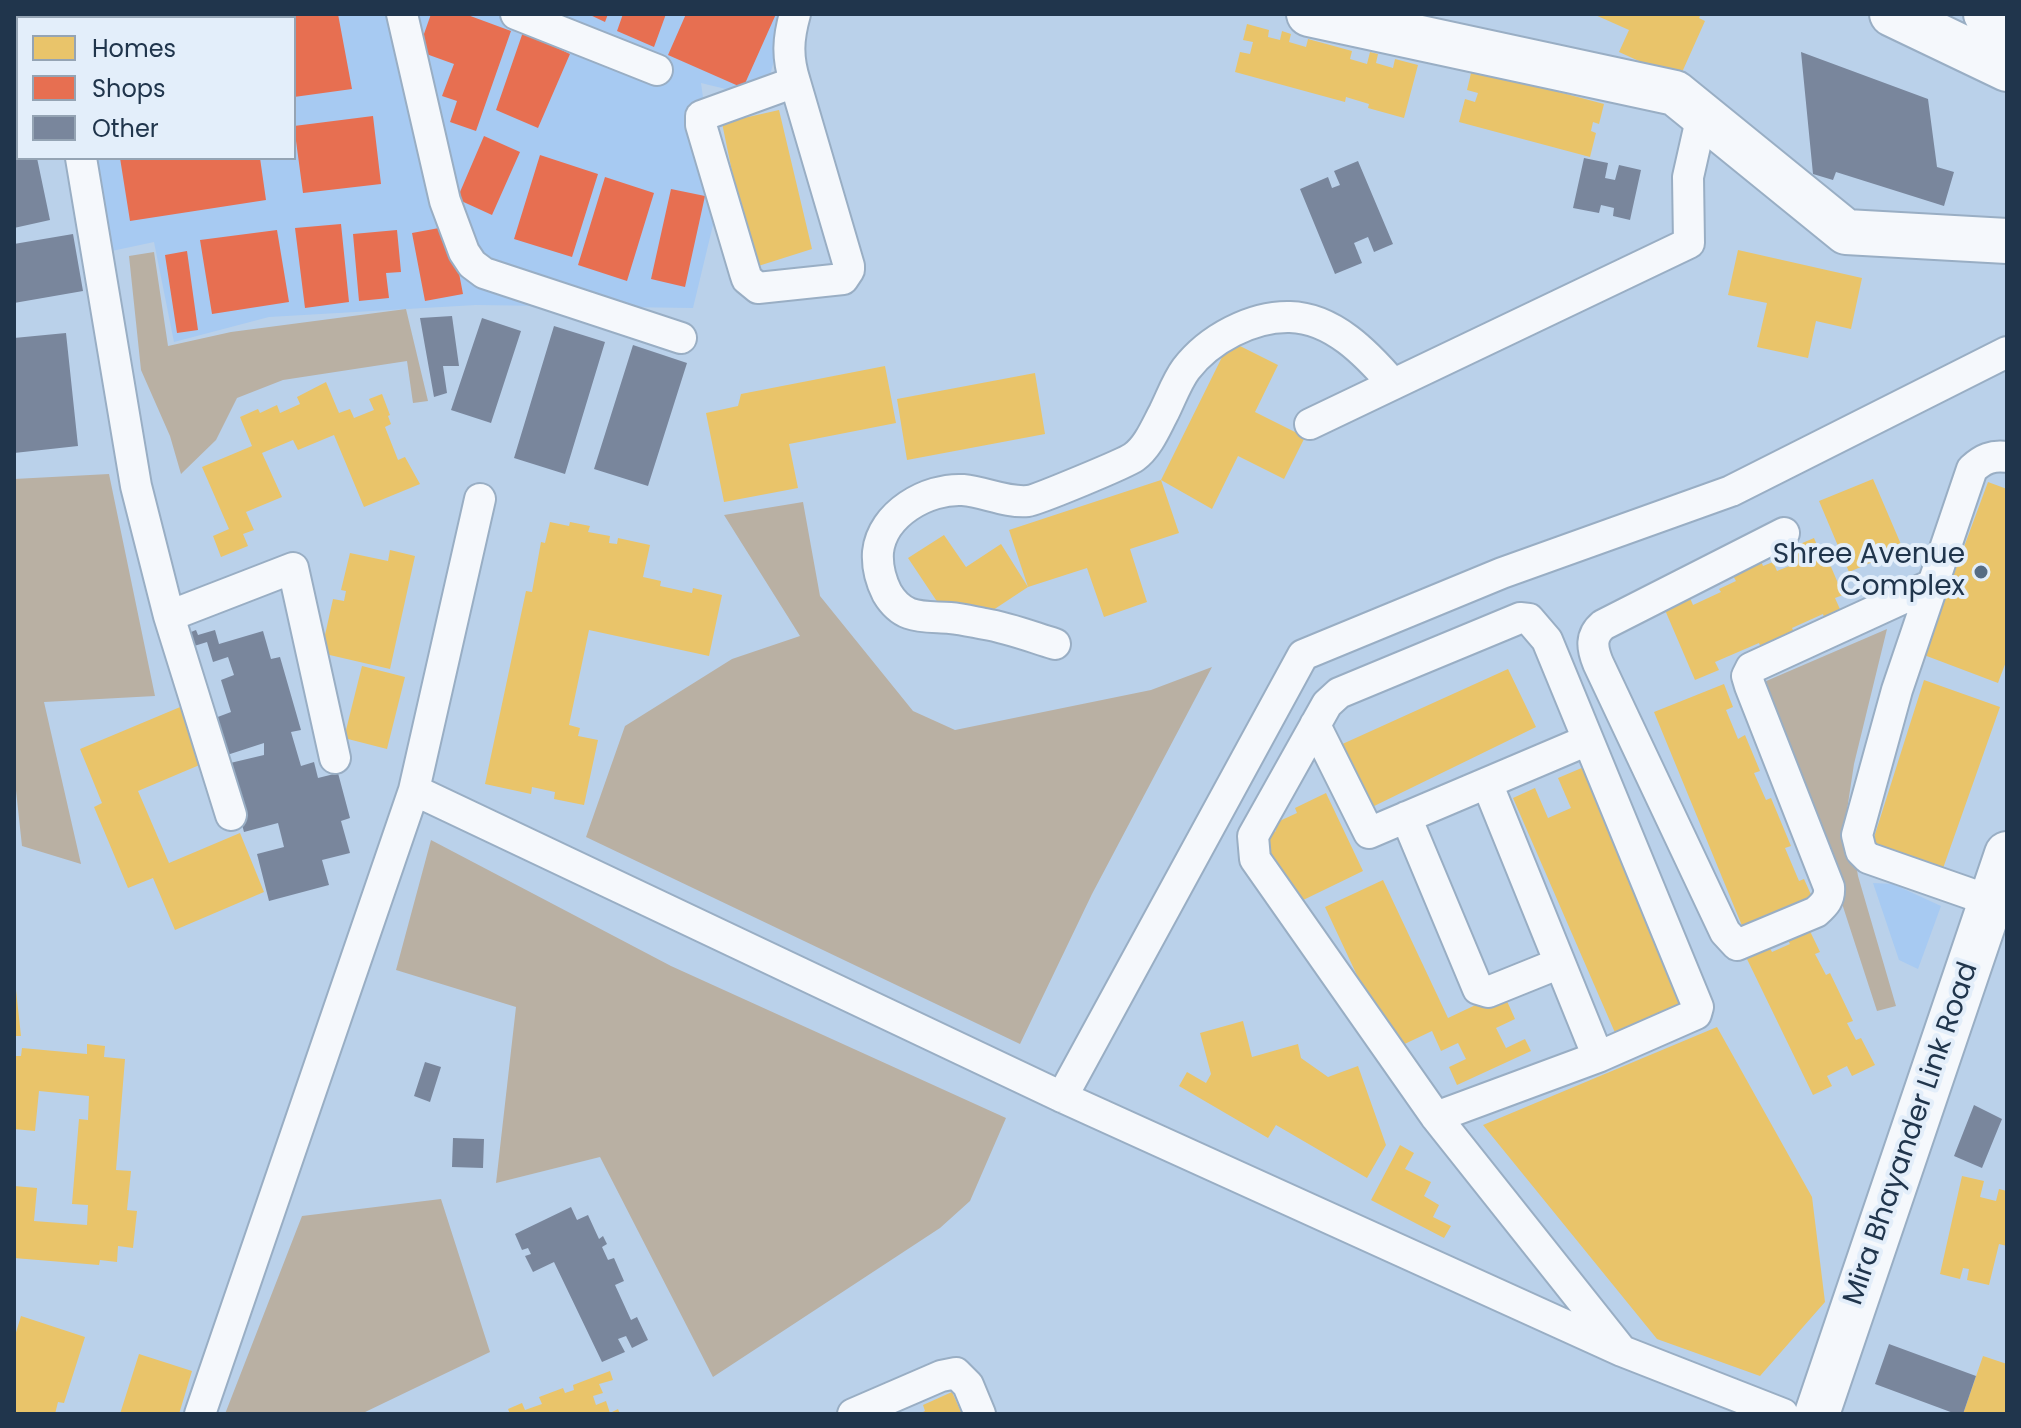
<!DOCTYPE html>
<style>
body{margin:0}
#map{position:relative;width:2021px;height:1428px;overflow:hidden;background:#bad1ea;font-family:Poppins,sans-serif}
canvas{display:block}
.frame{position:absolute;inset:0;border:16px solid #20354c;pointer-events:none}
.legend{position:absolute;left:16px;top:16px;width:280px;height:144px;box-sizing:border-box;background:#e3eefa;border:2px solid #95a4b4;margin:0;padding:10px 14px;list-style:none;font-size:24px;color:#20354c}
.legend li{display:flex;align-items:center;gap:16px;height:40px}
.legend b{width:40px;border:2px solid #95a4b4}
</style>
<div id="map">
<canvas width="2021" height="1428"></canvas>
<div class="frame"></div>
<ul class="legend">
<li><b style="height:22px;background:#e9c46a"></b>Homes</li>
<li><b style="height:22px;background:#e76f51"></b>Shops</li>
<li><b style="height:22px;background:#79869c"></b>Other</li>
</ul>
</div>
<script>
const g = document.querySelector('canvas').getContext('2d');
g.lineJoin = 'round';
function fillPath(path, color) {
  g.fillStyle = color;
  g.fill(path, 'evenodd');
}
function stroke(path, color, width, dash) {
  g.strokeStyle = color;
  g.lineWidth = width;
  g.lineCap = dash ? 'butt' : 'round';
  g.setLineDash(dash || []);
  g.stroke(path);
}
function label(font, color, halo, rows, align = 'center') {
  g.font = font + ' Poppins,sans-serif';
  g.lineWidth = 8;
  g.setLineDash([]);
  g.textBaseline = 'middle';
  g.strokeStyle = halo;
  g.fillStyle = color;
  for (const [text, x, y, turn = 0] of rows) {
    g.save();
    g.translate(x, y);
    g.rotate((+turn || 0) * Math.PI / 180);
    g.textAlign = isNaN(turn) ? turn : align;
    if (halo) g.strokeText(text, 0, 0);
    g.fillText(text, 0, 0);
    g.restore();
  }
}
const built = new Path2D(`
 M17 14H788L763 98 701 83 718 204 693 308 476 305 269 317 174 342 154 242 107 252 69 158H294V18H18Z
 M1873 883 1893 884 1941 906 1918 969 1899 960Z`);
const green = new Path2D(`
 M154 252 168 346 231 332 406 309 428 401 413 403 407 361 283 380 237 398 216 440 181 474 170 436 141 370 129 256Z
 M109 474 155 696 44 702 81 864 22 846 14 772V479Z
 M803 502 820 596 913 711 955 730 1151 690 1212 667 1092 894 1020 1044 586 837 625 726 732 659 800 636 724 515Z
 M1887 629 1854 764 1847 810 1858 876 1896 1006 1877 1011 1818 830 1757 685Z
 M431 840 671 966 1006 1118 970 1201 940 1228 713 1377 600 1157 496 1183 516 1007 396 970Z
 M441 1199 490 1352 361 1414H225L302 1216Z`);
const homes = new Path2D(`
 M1593 14H1701L1699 18 1705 21 1679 79 1619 52 1629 30Z
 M1247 24 1269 30 1268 37 1280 40 1282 31 1291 34 1289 42 1306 47 1308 39 1352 51 1350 59 1367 64 1370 52 1378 54 1376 63 1393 68 1395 59 1418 65 1404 118 1368 108 1369 104 1346 97 1345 102 1235 72 1240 52 1250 54 1253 42 1243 40Z
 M1472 69 1604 104 1599 124 1593 122 1591 131 1596 133 1590 157 1459 122 1465 99 1475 102 1478 93 1467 90Z
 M779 110 812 249 752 268 722 123Z
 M1738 250 1862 278 1851 329 1816 321 1808 358 1757 347 1767 303 1728 295Z
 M1230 341 1278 365 1255 412 1305 437 1284 479 1238 456 1212 509 1161 480Z
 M885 366 896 423 789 444 798 488 724 502 706 413 738 406 741 394Z
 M1035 373 1045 434 907 460 897 399Z
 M326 382 339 413 350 409 354 418 374 410 369 399 382 394 390 415 388 416 391 424 385 427 398 460 405 457 420 484 364 507 334 435 298 450 293 440 262 453 282 497 246 512 254 530 243 534 248 546 221 557 213 536 229 529 202 467 252 446 240 417 258 409 260 413 277 405 280 413 300 404 297 397Z
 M1873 479 1903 549 1849 572 1819 501Z
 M1161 480 1179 533 1130 549 1147 602 1104 617 1087 568 1028 587 1009 530Z
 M1988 482 2007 489V659L1998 683 1924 655Z
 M550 522 569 526 570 522 590 526 588 532 610 536 609 543 617 544 618 538 650 545 643 577 661 581 660 586 692 593 693 588 722 595 709 656 589 630 569 725 580 728 578 736 598 740 584 805 554 799 555 792 532 787 531 794 485 784 526 591 532 592 541 542 545 543Z
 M944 535 966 567 1001 544 1028 587 984 616 940 606 908 558Z
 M1814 538 1822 557 1826 555 1843 595 1835 598 1843 616 1826 623 1823 614 1792 628 1796 636 1762 650 1759 643 1715 662 1719 670 1695 680 1665 610 1690 598 1693 605 1721 592 1719 589 1736 581 1732 574 1761 561 1763 566 1773 562 1777 571 1792 565 1788 555 1796 552 1793 547Z
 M390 550 415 556 390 669 321 653 333 599 344 601 346 591 341 590 350 553 388 561Z
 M362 666 405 677 387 749 344 738Z
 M1508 669 1536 727 1366 810 1338 746Z
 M1924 680 2000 707 1941 874 1870 850Z
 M1724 684 1733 707 1726 710 1738 739 1745 735 1760 771 1754 773 1766 800 1771 798 1791 846 1785 848 1799 881 1804 879 1813 899 1745 933 1654 712Z
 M185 705 209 761 138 791 169 863 240 833 264 892 175 930 153 878 128 888 94 807 102 803 80 749Z
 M1584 767 1688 1004 1616 1035 1513 798 1535 788 1548 818 1571 808 1558 778Z
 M1326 793 1363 871 1295 904 1263 838 1276 831 1273 824 1297 813 1295 808Z
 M1383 880 1448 1018 1503 992 1515 1019 1496 1028 1506 1048 1525 1039 1531 1051 1457 1085 1449 1067 1466 1059 1458 1043 1441 1051 1432 1031 1392 1050 1325 907Z
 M1808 927 1820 952 1815 954 1826 975 1830 973 1853 1021 1847 1023 1856 1040 1861 1038 1875 1065 1852 1076 1847 1066 1827 1076 1832 1086 1813 1095 1746 957 1769 946 1772 952 1790 944 1787 938Z
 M14 990H16L21 1036H14Z
 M1243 1021 1252 1057 1298 1044 1301 1058 1328 1077 1358 1066 1386 1145 1367 1178 1276 1125 1268 1138 1179 1086 1187 1072 1206 1083 1211 1074 1200 1033Z
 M1717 1027 1812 1197 1825 1302 1760 1376 1657 1339 1483 1125Z
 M87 1044 105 1046 104 1057 125 1059 116 1170 131 1171 127 1210 137 1211 133 1248 118 1246 117 1262 100 1260 99 1265 14 1258V1186L37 1188 34 1221 87 1225 88 1205 72 1204 79 1119 88 1120 89 1096 39 1091 35 1131 14 1129V1056H21L22 1048 87 1054Z
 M1400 1145 1414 1153 1405 1169 1431 1182 1424 1196 1439 1205 1433 1217 1451 1226 1444 1238 1371 1200Z
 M1962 1176 1984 1181 1980 1197 1996 1201 1999 1189 2007 1191V1246L1999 1244 1989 1285 1967 1280 1969 1269 1963 1268 1960 1279 1940 1274Z
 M21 1316 85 1337 64 1403 58 1402 55 1414H14V1339Z
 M139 1354 192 1371 179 1414H120Z
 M1983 1356 2007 1364V1414H1963Z
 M610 1371 613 1380 599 1384 603 1393 593 1396 596 1405 606 1401 610 1413 618 1409 620 1414H510L508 1409 522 1403 525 1410 542 1404 539 1397 563 1388 565 1393 574 1390 573 1385Z
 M952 1392 961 1412 919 1414 925 1411 923 1405Z`);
const shops = new Path2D(`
 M121 14H338L352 89 294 97V18H122Z
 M431 14H465L511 31 476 131 450 122 457 101 442 96 454 64 418 51Z
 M588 14H608L605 22Z
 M623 14H666L654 47 617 31Z
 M686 14H776L743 88 668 55Z
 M523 32 570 54 538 128 496 110Z
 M14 54 18 67V129L14 130Z
 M373 116 381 184 303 193 294 126Z
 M484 136 520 152 492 215 457 199Z
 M540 155 598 174 572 257 514 239Z
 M120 158H260L266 200 130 221Z
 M605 177 654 193 627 281 578 265Z
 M671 189 705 196 685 287 651 279Z
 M341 224 349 302 305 308 295 228Z
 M450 226 463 294 425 301 412 233Z
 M277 230 289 302 212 314 200 240Z
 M397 230 401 272 386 273 389 298 359 301 353 234Z
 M187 251 198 330 177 333 165 255Z`);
const building = new Path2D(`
 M1801 52 1928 99 1937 167 1954 172 1944 206 1836 172 1833 180 1813 174Z
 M18 156 37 158 50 220 14 228V157Z
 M1584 158 1608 163 1605 178 1615 180 1619 165 1641 170 1630 220 1613 216 1614 208 1601 205 1599 213 1573 208Z
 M1358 161 1393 244 1374 252 1368 237 1354 243 1362 263 1335 274 1300 189 1328 177 1332 188 1340 185 1334 171Z
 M73 234 83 291 14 303V244Z
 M452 316 459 366H443L447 393 434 397 420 318Z
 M482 318 521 331 491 423 451 410Z
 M554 326 605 342 565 474 514 458Z
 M66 333 78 446 14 453V338Z
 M633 345 687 363 648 486 594 469Z
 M196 630 198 635 215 630 219 644 263 631 271 659 280 657 301 730 291 732 301 766 314 762 318 778 338 773 350 818 341 821 350 853 322 860 329 885 269 901 257 854 284 847 278 823 244 832 226 764 264 755V743L227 755 215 718 231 712 221 680 234 675 228 657 213 662 207 642 191 647 186 634Z
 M425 1062 441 1067 430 1102 414 1096Z
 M1974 1105 2002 1119 1982 1168 1954 1156Z
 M453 1138 484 1139 483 1168 452 1167Z
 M571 1207 577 1220 588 1215 599 1239 603 1236 607 1244 602 1247 608 1260 614 1258 624 1281 615 1285 631 1320 637 1317 648 1340 632 1348 626 1336 618 1339 625 1352 602 1362 554 1262 533 1272 525 1256 531 1254 528 1248 522 1250 515 1234Z
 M1889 1344 1976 1376 1963 1414H1956L1875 1384Z`);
const street = new Path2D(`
 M55 14 56 18
 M402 14 445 201 464 252 472 264 484 273 681 338
 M516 14 657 70
 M795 14C788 39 787 57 795 82L849 266V270L843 279 758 288 747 279 745 273 701 125V116L795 82
 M81 158 136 486 169 616 293 568 335 758
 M1310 424 1689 243 1688 177 1702 115
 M1784 533 1603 625C1590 636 1592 648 1598 663L1725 932 1737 945 1816 912C1825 904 1830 899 1829 887L1750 686 1747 676 1751 668 1934 584
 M169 616 231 815
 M1055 644C1032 637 1009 628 985 624 974 622 962 619 950 618 922 616 903 620 887 593 881 581 877 566 878 552 882 514 927 488 963 490 985 492 1006 503 1028 501 1037 500 1126 463 1134 457 1148 447 1156 427 1164 412 1171 398 1177 381 1186 369 1209 339 1252 316 1290 317 1333 318 1367 354 1393 384
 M1315 725 1369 833 1588 740
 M414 790 1062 1097 1622 1351 1783 1414
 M1406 817 1478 989 1488 992 1560 963
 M1991 901 1868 858 1861 851 1857 835 1897 690 1972 469C1983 459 1992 455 2007 457
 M1598 1057 1696 1014 1698 1007 1547 640 1529 619 1520 618 1339 693 1327 704 1253 836 1255 859 1436 1117 1622 1351
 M1062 1097 1303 655 1502 573 1731 491 2007 352
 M1436 1117 1598 1057 1487 783
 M200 1414 414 790 480 499
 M853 1414 941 1376 956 1373 968 1385 980 1414`);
const secondary = new Path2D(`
 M1309 14 1675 93 1846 232 2007 241
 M1892 14 2007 69
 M1986 14 2007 24
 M1817 1414 2007 854`);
const markers = [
 [1981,572,8,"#566c83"]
];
const poiNames = [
 ["Shree Avenue",1965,556],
 ["Complex",1965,588]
];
const streetNames = [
 ["Mira Bhayander Link Road",1912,1134,-71]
];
fillPath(built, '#a7caf2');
fillPath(green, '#b9b0a3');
fillPath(homes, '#e9c46a');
fillPath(shops, '#e76f51');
fillPath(building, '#79869c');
stroke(street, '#99aec4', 34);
stroke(secondary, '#99aec4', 48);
stroke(street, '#f5f8fc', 30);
stroke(secondary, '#f5f8fc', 44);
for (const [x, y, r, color] of markers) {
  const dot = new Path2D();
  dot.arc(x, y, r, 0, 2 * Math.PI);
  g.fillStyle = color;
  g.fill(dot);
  stroke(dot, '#e3eefa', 3);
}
label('28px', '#20354c', '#e3eefa', poiNames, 'right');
label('28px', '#20354c', '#e3eefa', streetNames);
</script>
